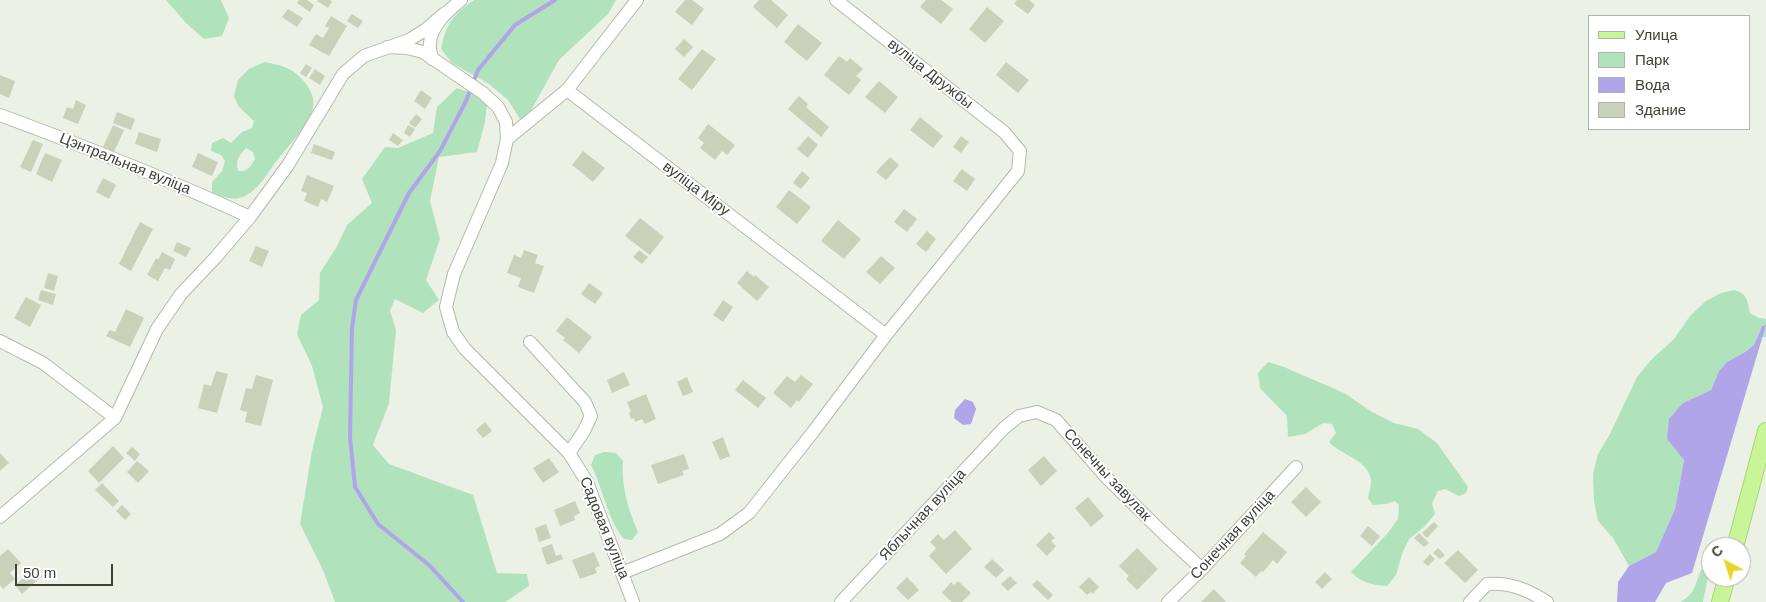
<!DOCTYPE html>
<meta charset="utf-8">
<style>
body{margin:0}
#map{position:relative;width:1766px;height:602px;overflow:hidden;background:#ebf1e5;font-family:Arial,sans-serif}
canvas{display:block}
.legend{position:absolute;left:1588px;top:15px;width:162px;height:115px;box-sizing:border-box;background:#fff;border:1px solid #b1b3ae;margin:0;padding:6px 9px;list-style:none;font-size:15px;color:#3d4235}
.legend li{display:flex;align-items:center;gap:10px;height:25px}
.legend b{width:25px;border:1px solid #b1b3ae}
.north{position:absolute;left:1701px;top:537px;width:50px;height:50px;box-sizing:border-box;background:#fff;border:1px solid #b1b3ae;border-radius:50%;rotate:320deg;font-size:14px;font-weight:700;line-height:20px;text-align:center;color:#3d4235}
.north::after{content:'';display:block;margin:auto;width:18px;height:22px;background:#e6d626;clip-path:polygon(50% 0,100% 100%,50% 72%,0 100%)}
.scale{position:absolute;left:15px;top:564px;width:98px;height:22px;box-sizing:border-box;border:2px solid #3d4235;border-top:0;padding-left:6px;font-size:15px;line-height:18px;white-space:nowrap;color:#3d4235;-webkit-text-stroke:4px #fff;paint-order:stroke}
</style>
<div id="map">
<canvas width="1766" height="602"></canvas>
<ul class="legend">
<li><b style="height:6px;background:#c9f599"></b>Улица</li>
<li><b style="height:14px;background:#b0e2bb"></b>Парк</li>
<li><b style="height:14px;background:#b1a5e9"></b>Вода</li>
<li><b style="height:14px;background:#c9d1bb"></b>Здание</li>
</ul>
<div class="north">С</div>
<div class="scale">50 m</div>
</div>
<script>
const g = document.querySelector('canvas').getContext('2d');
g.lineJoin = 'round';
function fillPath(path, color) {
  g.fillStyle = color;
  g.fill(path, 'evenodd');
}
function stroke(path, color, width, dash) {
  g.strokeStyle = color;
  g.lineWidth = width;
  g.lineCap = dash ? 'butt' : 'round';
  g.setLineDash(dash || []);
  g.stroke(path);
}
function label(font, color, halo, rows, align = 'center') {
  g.font = font + ' Arial,sans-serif';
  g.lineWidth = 4;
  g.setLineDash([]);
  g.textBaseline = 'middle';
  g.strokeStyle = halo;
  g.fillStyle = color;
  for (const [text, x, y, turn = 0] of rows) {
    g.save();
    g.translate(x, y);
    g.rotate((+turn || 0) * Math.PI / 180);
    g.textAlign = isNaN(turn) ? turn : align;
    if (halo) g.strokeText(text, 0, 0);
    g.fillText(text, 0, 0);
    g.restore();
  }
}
const green = new Path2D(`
 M166 0H221L229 18 222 36 204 39 186 23Z
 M474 0H616L608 14 559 60 529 114 520 119 508 100 489 84 452 63 441 49C446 23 453 15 474 0Z
 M265 62C272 64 281 65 287 68 301 75 316 91 313 108 310 123 288 147 278 159 268 172 258 192 242 197 232 201 221 196 212 193V182L222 171 225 161 221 155 211 151 212 143 223 138 231 143 242 132 252 128 254 121 239 107 234 96 238 80 249 69ZM246 148 253 152 255 159 250 167 244 171H238C235 160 239 156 246 148Z
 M457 88 477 95 487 104 485 122 477 152 439 157 430 201 440 239 426 280 439 300 423 313 395 299 390 311 396 330 389 403 373 445 389 464 473 495 497 573 527 574 529 586 505 602H335L323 570 300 524 312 451 323 407 312 366 297 334 301 315 319 300 320 273 336 248 347 225 372 203 362 179 385 147 398 148 433 133 437 107Z
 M1734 290C1748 294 1747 300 1750 313L1759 318 1766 319V337H1762L1765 325 1762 326 1754 345 1745 352 1727 362 1719 371 1711 390 1683 403 1667 439 1684 459 1675 509 1656 552 1629 566 1613 538 1598 521 1594 501 1593 474 1598 454 1610 434 1637 377 1652 359 1674 339 1690 316 1706 301 1721 293Z
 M1268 362 1284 367 1344 393 1372 412 1394 423 1418 429 1437 443 1468 487 1466 493 1459 496 1445 489 1438 491 1432 503 1435 514 1424 527 1409 539 1402 554 1396 575 1387 586C1372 585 1362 583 1351 572L1387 534 1398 519 1399 505 1395 501 1386 504 1373 505 1368 498C1369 493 1371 487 1371 482 1370 460 1342 456 1329 442L1336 433 1332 424 1323 423 1305 434 1288 437 1287 416 1260 388 1258 373Z
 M604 452 616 453 623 461C621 485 628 510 638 532L632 540 624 539C607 519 603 488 591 465L595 455Z
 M1707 564 1710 567 1703 602H1680C1701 592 1694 572 1707 564Z`);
const water = new Path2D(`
 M1766 325 1692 573 1666 583 1655 602H1617L1618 582 1629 566 1656 552 1675 509 1684 460 1667 439 1669 419 1683 403 1711 390 1719 371 1727 362 1745 352 1754 345 1762 326Z
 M965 399 973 402 976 409 971 424 963 425 954 418 955 410Z`);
const stream = new Path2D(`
 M463 602 429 565 378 524 355 487 350 437 352 328 356 300 409 193 440 151 466 101 478 70 515 25 555 0`);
const building = new Path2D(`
 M299 0H307L314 5 310 12 297 3Z
 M318 0H330L332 2 328 8 317 1Z
 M685 0H692L704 9 692 25 675 12Z
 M759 0H771L788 15 777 28 753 7Z
 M926 0H941L953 9 941 24 920 7Z
 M1017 0H1029L1035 5 1028 14 1014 4Z
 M987 7 1004 21 985 43 969 29Z
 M288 9 303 18 297 27 282 17Z
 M352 14 363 21 358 28 347 21Z
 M331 16 347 26 329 56 309 45 316 34 323 38 329 28 325 26Z
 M798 24 822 43 807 61 784 42Z
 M684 39 693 47 684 57 675 49Z
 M702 49 716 59 692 90 678 79Z
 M839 56 847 62 850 58 863 69 856 76 861 80 849 95 824 75Z
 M1006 62 1029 80 1018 93 996 75Z
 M306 64 312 68 306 77 300 73Z
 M315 69 325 76 320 85 309 78Z
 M0 75 15 81 9 98 0 94Z
 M879 81 898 97 885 113 865 97Z
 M421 90 432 98 425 109 414 101Z
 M799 96 808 104 806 107 829 127 821 137 788 109Z
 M76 100 86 105 78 124 63 118 67 107 73 109Z
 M117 112 135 119 131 130 113 123Z
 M416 114 422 119 415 128 409 123Z
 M920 117 943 136 933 148 910 130Z
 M708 124 735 145 727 155 722 151 715 160 700 148 704 143 698 138Z
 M113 125 124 130 114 152 103 147Z
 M408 125 415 129 410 137 404 133Z
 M139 132 161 139 157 152 135 144Z
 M393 133 403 140 398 146 389 140Z
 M808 136 818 145 808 158 797 149Z
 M961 136 969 142 961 153 953 147Z
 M33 140 43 144 31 172 20 167Z
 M314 144 335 152 332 160 311 153Z
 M583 151 605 168 593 182 572 165Z
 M45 153 62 160 52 182 36 174Z
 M198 153 218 162 212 176 192 167Z
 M890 157 899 165 886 180 876 172Z
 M962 169 975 179 967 191 953 181Z
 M802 171 810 178 801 189 793 183Z
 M307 175 334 186 327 202 321 199 318 207 304 201 307 193 301 191Z
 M103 178 116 185 109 199 96 192Z
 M789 190 811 207 797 224 776 207Z
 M904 209 917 219 907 232 894 222Z
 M640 218 664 237 650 255 625 236Z
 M838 220 861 239 844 259 821 241Z
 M140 222 153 229 131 271 119 264Z
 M927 231 936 239 926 252 916 244Z
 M177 242 191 248 186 257 173 251Z
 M256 246 269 251 262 267 249 261Z
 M524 250 538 255 535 263 544 266 534 293 518 287 521 278 507 273 514 255 521 258Z
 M639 250 648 257 642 264 633 257Z
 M162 252 175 259 170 270 165 268 158 281 147 275 156 258 158 260Z
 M881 256 895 268 880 284 866 272Z
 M747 271 754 277 755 275 769 287 757 301 737 283Z
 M48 273 58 276 54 291 44 288Z
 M589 283 603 293 595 304 581 294Z
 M41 290 56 294 53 305 38 300Z
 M26 297 41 305 30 327 14 318Z
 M723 300 733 307 723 322 713 315Z
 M126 309 144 318 130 347 106 336 110 330 115 332Z
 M567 317 592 337 579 353 563 340 565 338 556 331Z
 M216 371 228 374 217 413 198 408 204 384 211 386Z
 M624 372 630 385 612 393 607 380Z
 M256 375 273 380 261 426 245 422 247 412 240 410 246 388 252 389Z
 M801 375 813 384 799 402 797 400 791 408 773 393 787 376 795 382Z
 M687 377 693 392 683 396 677 382Z
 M743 380 766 398 758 408 735 390Z
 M646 394 656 419 645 424 642 419 635 422 634 418 631 419 629 412H631L627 402Z
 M485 422 492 431 483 438 476 430Z
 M723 437 730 456 720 460 712 442Z
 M113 446 124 458 99 483 88 471Z
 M132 447 140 454 135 461 126 453Z
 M0 453 9 463 0 471Z
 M684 454 689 469 682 471 684 475 658 484 651 465Z
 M1044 456 1057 471 1041 486 1028 470Z
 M549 458 559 472 543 483 533 468Z
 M137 461 149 471 138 483 127 472Z
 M102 483 119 501 113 507 95 490Z
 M1306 487 1321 502 1306 517 1291 502Z
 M1088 497 1104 516 1091 527 1075 508Z
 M575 501 580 513 574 516 575 520 560 526 554 510Z
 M122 505 131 514 125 520 116 511Z
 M1434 522 1438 526 1427 538 1422 533Z
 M546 524 551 538 539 542 535 528Z
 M1368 526 1380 536 1372 546 1360 536Z
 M955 530 972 549 946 574 929 556 936 548 930 542 938 534 944 540Z
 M1049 532 1055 538 1051 541 1056 546 1047 556 1036 545Z
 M1263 532 1287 552 1277 564 1273 560 1263 572 1261 571 1256 577 1240 563 1246 556 1244 554Z
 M1419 533 1429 543 1424 547 1414 538Z
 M552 544 556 556 561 554 563 559 547 565 541 548Z
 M1137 548 1158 569 1137 590 1126 579 1129 576 1119 566Z
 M1438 548 1445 555 1440 559 1433 553Z
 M8 549 21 563 10 573 15 579 3 589 0 585V556Z
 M1458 550 1478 570 1465 583 1444 563Z
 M594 552 600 566 595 568 597 573 580 579 572 560Z
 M1430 554 1435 559 1428 566 1423 562Z
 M992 559 1004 570 996 578 984 567Z
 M35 568 42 576 22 594 15 585Z
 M1325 572 1332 579 1322 589 1315 582Z
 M1010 576 1017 583 1008 591 1001 584Z
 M907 577 919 590 908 600 896 588Z
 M1089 577 1099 587 1093 594 1091 592 1087 595 1079 587Z
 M1037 580 1053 595 1048 600 1032 585Z
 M958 581 971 593 962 602H952L942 593 951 582 954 585Z
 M1214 589 1226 602H1201Z`);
const minor = new Path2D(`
 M387 47 407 48 423 52 483 93 498 107 506 122 507 139 502 163 454 274 446 307 453 332 465 349 569 453 587 482 633 602
 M432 59C431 54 429 48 430 43 431 25 448 11 461 0
 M567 90 637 0
 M0 115C84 146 168 179 250 217
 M507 139 567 90 886 335
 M0 341 43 363 115 418
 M530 342 585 402 591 416 584 431 569 453
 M0 517 115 418 157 329 181 294 216 257 250 217 288 165 343 74 364 56 409 40 425 30 445 13
 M622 573 720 534 749 513 813 432 886 335 1018 171 1020 151 1004 132 836 0
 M841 602 1004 428 1019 416 1037 412 1056 420 1108 479 1163 533 1202 569
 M1168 602 1202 569 1296 467
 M1470 602 1487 584C1510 582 1528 590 1547 602`);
const major = new Path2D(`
 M1735 547 1766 431
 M1720 602 1727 577`);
const streetNames = [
 ["вуліца Дружбы",930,74,38],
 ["Цэнтральная вуліца",125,164,22],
 ["вуліца Міру",696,189,37],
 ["Сонечны завулак",1107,475,47],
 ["Яблычная вуліца",923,515,-47],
 ["Садовая вуліца",604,528,68],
 ["Сонечная вуліца",1233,535,-47]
];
fillPath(green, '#b0e2bb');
fillPath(water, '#b1a5e9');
stroke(stream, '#b1a5e9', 4);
fillPath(building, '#c9d1bb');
stroke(minor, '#b3bba8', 14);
stroke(major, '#a6d86b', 18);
stroke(minor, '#fff', 12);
stroke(major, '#c9f599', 16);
label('15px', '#3d4235', '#fff', streetNames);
</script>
